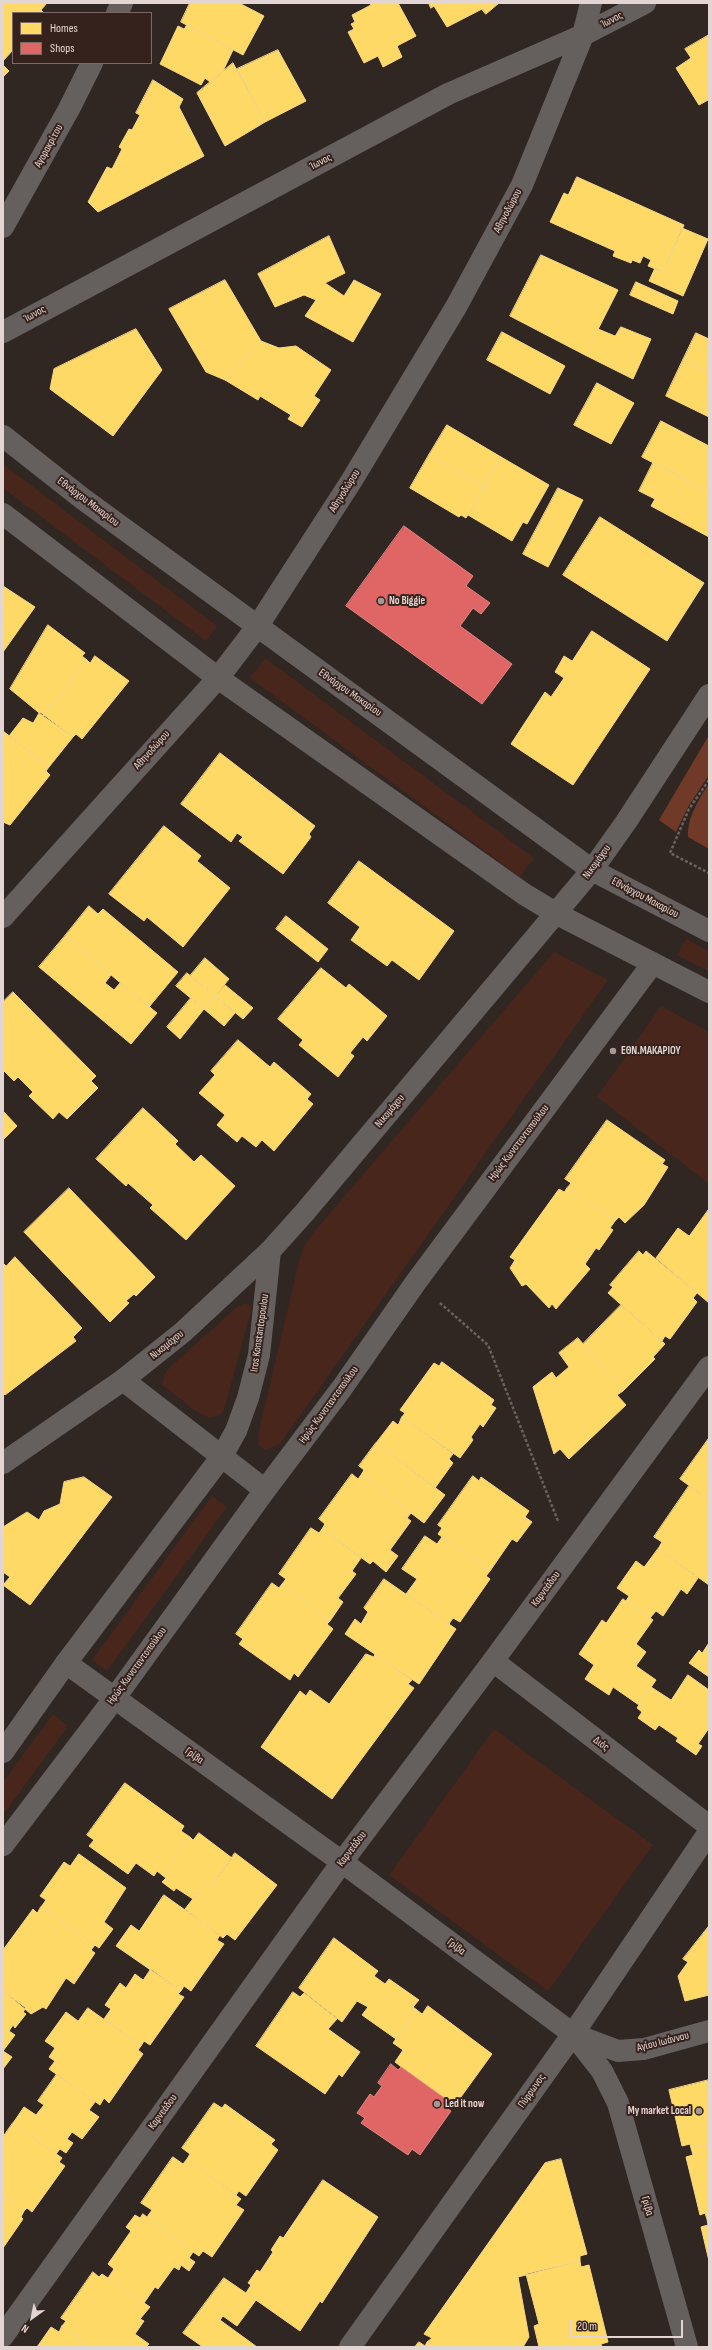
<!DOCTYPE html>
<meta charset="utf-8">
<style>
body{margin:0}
#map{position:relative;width:712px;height:2350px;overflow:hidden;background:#302622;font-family:"Sofia Sans Condensed",sans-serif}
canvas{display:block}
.frame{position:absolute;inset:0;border:4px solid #e3d5d1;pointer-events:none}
.legend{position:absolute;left:12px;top:12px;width:140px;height:52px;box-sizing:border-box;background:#36221c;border:1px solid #7b6a64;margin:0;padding:5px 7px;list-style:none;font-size:12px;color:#e3d5d1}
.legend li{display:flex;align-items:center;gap:8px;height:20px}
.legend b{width:20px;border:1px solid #7b6a64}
.north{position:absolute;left:12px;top:2298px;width:40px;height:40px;-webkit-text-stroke:3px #36221c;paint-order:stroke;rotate:213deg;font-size:11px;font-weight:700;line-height:16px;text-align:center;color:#e3d5d1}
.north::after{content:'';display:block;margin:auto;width:14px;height:18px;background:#e3d5d1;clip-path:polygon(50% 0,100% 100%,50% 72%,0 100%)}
.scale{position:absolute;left:570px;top:2320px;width:113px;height:18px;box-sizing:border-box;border:2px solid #e3d5d1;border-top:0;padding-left:5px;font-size:12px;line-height:14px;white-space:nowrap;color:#e3d5d1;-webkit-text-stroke:3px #36221c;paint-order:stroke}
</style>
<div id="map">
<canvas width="712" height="2350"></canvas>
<div class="frame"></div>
<ul class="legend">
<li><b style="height:11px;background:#ffd966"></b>Homes</li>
<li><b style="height:11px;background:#e06666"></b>Shops</li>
</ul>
<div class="north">N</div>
<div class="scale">20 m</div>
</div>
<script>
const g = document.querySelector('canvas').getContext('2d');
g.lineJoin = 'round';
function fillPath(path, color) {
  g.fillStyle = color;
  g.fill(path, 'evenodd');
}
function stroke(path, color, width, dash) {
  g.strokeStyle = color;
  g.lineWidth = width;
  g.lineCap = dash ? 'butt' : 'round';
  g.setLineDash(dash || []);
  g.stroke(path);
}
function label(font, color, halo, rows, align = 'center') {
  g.font = font + ' "Sofia Sans Condensed",sans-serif';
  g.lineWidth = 4;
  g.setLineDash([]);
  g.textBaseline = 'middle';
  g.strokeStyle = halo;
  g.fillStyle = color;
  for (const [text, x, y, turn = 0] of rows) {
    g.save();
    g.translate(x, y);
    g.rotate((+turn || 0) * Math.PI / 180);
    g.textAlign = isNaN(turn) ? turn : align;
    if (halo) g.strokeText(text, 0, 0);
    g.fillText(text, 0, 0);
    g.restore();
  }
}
const green = new Path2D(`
 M3 464 217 626 206 641 3 488Z
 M265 658 534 858 520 877 250 678Z
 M686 939 709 951V971L677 955Z
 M554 952 608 980 280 1444 265 1450 259 1445 258 1435 299 1261 304 1246 313 1233Z
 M661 1006 709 1032V1184L597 1097Z
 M245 1303 250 1305 251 1311 224 1410 220 1415 210 1418 197 1412 162 1385 164 1375 170 1367 237 1307Z
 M212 1496 227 1507 107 1671 92 1660Z
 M53 1714 68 1726 3 1815V1782Z
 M494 1729 653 1845 548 1991 389 1875Z`);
const forest = new Path2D(`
 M709 735V775L688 807 676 832 659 820Z
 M709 783V849L688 837C687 817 699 800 709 783Z`);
const homes = new Path2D(`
 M3 3H47L41 10 44 13H13V50L3 61Z
 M190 3H239L264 16 243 55 181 22Z
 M369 3H398L416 36 397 46 402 57 383 67 378 56 364 63 348 32 354 29 351 24 355 22 352 15 371 5Z
 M429 3H477L482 9 447 27 434 6 431 8Z
 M477 3H499L486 14Z
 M187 25 233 50 223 71 210 82 205 78 201 85 160 64 178 26 184 29Z
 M709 35V102L708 100 699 105 676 68 691 58 685 49Z
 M278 50 306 101 265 122 237 69Z
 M233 63 265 122 225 146 197 93Z
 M3 65 9 71 3 77Z
 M153 80 183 99 179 107 204 156 98 212 88 202 107 167 112 169 122 149 119 147 129 129 132 130 140 115 136 113Z
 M577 177 684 225 663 272 648 266 651 260 643 256 640 263 632 260 631 263 613 256 615 251 550 222 564 193 568 195Z
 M682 228 708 239 683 296 649 281 655 268 663 272Z
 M329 236 345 273 325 283 344 296 354 280 381 294 353 342 305 316 316 300 304 295 275 307 258 274Z
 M541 255 618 290 585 355 510 316Z
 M225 280 261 341 225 380 206 372 169 309Z
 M636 282 678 301 673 314 630 295Z
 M621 327 651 339 633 379 585 355 598 329 615 336Z
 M136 329 162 370 113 436 50 389 54 369Z
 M502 332 565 366 550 394 487 360Z
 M696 333 709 339V372L683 360Z
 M261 341 279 348 296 346 331 370 314 396 320 400 302 427 288 419 291 415 260 396 258 400 225 380Z
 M683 360 709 372V417L666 396Z
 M597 383 634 403 611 444 574 425Z
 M661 421 709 446V492L642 457Z
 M447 425 501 457 484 487 429 455Z
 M429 455 484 487 466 518 461 515 459 517 410 488Z
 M501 457 549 485 527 524 523 522 512 541 468 515Z
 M653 463 709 492V537L651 506 655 499 639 491Z
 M558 488 583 500 548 567 523 554Z
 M600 517 704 583 667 641 563 575Z
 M3 586 35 607 3 652Z
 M48 625 85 653 82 656 87 660 43 716 10 689Z
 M592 631 650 669 573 785 511 744 545 692 551 697 564 678 555 672 564 656 572 661Z
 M95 656 129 681 82 739 76 734 73 737 43 716 87 660 90 663Z
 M40 712 73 737 49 767 9 736 23 718 33 723Z
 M3 731 49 767 46 771 50 775 10 825 3 822Z
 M220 753 315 826 309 834 311 837 283 874 239 841 243 837 237 833 231 842 181 804Z
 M164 826 201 856 197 861 230 888 183 947 147 917 144 921 109 894Z
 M359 861 454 931 419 980 392 960 387 966 351 940 360 927 328 903Z
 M89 906 98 914 103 909 178 972 149 1007 65 936Z
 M286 916 328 949 318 962 276 929Z
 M65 936 111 975 105 983 114 990 120 983 157 1013 131 1044 39 967Z
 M205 958 229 979 215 996 190 976Z
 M321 968 346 988 349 984 387 1016 367 1041 363 1037 350 1053 354 1056 338 1077 299 1045 303 1040 278 1019Z
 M187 973 215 996 204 1009 176 986Z
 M225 985 253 1008 243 1019 215 996Z
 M13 992 96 1076 91 1081 98 1088 67 1119 59 1112 53 1119 29 1096 33 1092 18 1077 14 1081 3 1070V1002Z
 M215 996 235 1013 224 1026 204 1009Z
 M191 998 204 1009 180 1039 167 1027Z
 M238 1040 270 1067 274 1062 311 1094 307 1099 313 1104 274 1151 262 1140 256 1147 242 1136 237 1142 217 1125 225 1115 199 1093 215 1075 211 1071Z
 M143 1108 178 1141 175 1144 194 1162 201 1155 235 1186 186 1240 150 1208 153 1205 128 1183 126 1186 96 1159Z
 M3 1111 17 1126 3 1140Z
 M607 1120 665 1160 662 1164 668 1167 644 1205 625 1223 619 1217 615 1221 568 1187 571 1183 565 1179Z
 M568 1187 615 1221 610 1228 613 1230 599 1250 596 1248 585 1264 590 1269 556 1309 552 1304 549 1308 526 1284 522 1286 510 1268 515 1260 510 1257 559 1189 564 1192Z
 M69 1188 155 1277 136 1296 134 1294 126 1301 129 1303 110 1322 24 1232Z
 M709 1209V1303L656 1258 678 1228 689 1236Z
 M639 1251 643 1255 646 1251 697 1293 693 1298 697 1302 670 1339 665 1336 662 1341 608 1293 613 1287 610 1285Z
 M15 1257 82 1328 73 1337 76 1341 5 1395 3 1393V1263L6 1266Z
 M621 1305 665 1344 653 1357 655 1359 623 1391 583 1344Z
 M578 1338 623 1391 617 1395 626 1405 569 1459 560 1449 554 1454 533 1387 552 1372 556 1378 569 1367 559 1353Z
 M442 1362 494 1400 491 1405 496 1408 483 1427 480 1424 471 1437 473 1440 460 1458 402 1417 405 1413 400 1410 434 1363 439 1366Z
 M402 1417 453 1454 449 1459 453 1463 435 1488 376 1443 393 1421 398 1425Z
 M709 1438V1500L680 1479Z
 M376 1443 445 1495 424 1523 361 1475 364 1470 359 1466Z
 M352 1474 358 1479 361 1475 411 1513 407 1518 411 1521 390 1550 398 1556 386 1572 373 1561 370 1564 322 1529 325 1524 319 1519Z
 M473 1476 479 1481 481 1477 529 1511 525 1517 532 1522 517 1542 512 1539 490 1571 438 1534 442 1528 438 1525Z
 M84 1477 112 1497 30 1605 3 1585 10 1577 3 1572V1527L27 1512 39 1520 44 1511 60 1504 64 1482Z
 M689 1486 709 1500V1585L658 1549 662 1542 654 1537Z
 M311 1528 319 1533 322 1529 361 1558 352 1571 356 1574 338 1598 343 1602 330 1621 282 1584 286 1579 279 1574Z
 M425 1536 437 1544 442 1537 490 1571 486 1576 490 1579 460 1622 453 1618 449 1624 406 1594 417 1579 402 1569Z
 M658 1549 698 1578 687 1594 681 1589 663 1616 656 1611 650 1618 626 1601 629 1596 617 1588 636 1561 644 1567Z
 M384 1579 456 1629 419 1684 345 1634 355 1619 361 1624 368 1612 364 1608Z
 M272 1583 279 1588 282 1584 330 1621 327 1624 333 1629 298 1677 294 1673 290 1680 239 1644 243 1639 236 1634Z
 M623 1599 653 1620 636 1644 646 1652 636 1666 656 1680 639 1705 613 1687 609 1695 585 1679 594 1665 579 1654 602 1620 606 1623Z
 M709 1643V1677L689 1663 699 1650 702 1653Z
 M366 1654 374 1657 375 1654 412 1680 408 1684 414 1688 332 1799 261 1747 300 1691 306 1696 310 1690 329 1704Z
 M688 1675 709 1690V1728L698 1744 702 1746 696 1755 676 1741 678 1738 659 1725 655 1730 638 1718 642 1712 637 1708 651 1687 671 1700Z
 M125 1783 184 1826 181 1831 190 1837 162 1875 157 1871 154 1876 136 1863 128 1874 89 1846 94 1840 87 1835Z
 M199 1833 232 1858 211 1886 206 1882 193 1899 176 1888 174 1891 162 1882 166 1878 162 1875 190 1837 193 1840Z
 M235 1853 277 1885 235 1940 227 1934 223 1938 185 1909 206 1882 211 1886Z
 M79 1854 126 1888 104 1922 113 1929 99 1948 41 1907 46 1900 40 1896 64 1862 70 1866Z
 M164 1895 220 1935 217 1940 224 1944 191 1991 184 1986 181 1991 116 1946 131 1925 139 1931Z
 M41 1907 95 1945 91 1950 95 1953 74 1984 66 1978 46 2009 43 2007 31 2014 3 1991V1950L33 1909 37 1913Z
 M709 1926V1995L685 2001 678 1976 688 1962 683 1959Z
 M334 1938 378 1971 374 1976 385 1984 389 1979 419 2000 413 2007 417 2010 396 2039 362 2015 368 2007 357 2001 342 2022 299 1988Z
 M151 1969 181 1991 178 1994 184 1997 150 2045 144 2041 141 2046 104 2019 111 2009 105 2005 120 1983 126 1988 135 1974 143 1980Z
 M3 1991 26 2008 23 2012 26 2014 15 2028 13 2025 9 2031 15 2035 3 2051 12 2057 3 2069Z
 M293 1992 300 1997 304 1993 337 2019 328 2029 360 2052 342 2077 339 2074 325 2094 256 2046Z
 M428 2006 492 2054 458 2101 453 2098 449 2103 395 2062 403 2050 393 2043 417 2010 422 2014Z
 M88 2008 141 2046 138 2050 143 2054 109 2103 104 2098 100 2105 49 2069 55 2061 49 2057 55 2048 45 2041 66 2012 78 2021Z
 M57 2074 95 2102 89 2110 99 2117 82 2139 72 2132 67 2139 73 2143 66 2153 60 2149 56 2154 13 2123 24 2107 36 2115 44 2105 38 2101Z
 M709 2080V2144L691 2148 690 2144 682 2146 669 2090Z
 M214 2103 222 2108 225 2104 275 2140 271 2144 278 2150 246 2196 239 2191 236 2195 187 2159 190 2154 182 2148Z
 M13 2123 62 2158 59 2162 65 2166 32 2212 27 2208 24 2211 3 2196V2137Z
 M709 2144V2218L707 2219 705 2213 700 2215 686 2157 693 2155 691 2148Z
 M173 2157 183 2164 187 2159 241 2199 236 2205 244 2210 212 2257 203 2251 199 2256 193 2252 147 2217 152 2210 141 2203Z
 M561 2159 587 2254 580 2256V2261L518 2277 529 2337 523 2347H434L427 2342 432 2338 424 2334 545 2163Z
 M323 2180 378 2217 322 2303 320 2301 300 2331 246 2293 251 2285 248 2283 257 2270 260 2272 273 2252 271 2250 280 2236 283 2238Z
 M3 2196 24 2211 21 2217 23 2219 3 2248Z
 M143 2214 193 2252 189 2258 195 2262 189 2271 181 2265 179 2270 174 2267 158 2289 155 2287 144 2303 108 2278 114 2269 108 2264 131 2231 126 2227 135 2215 140 2218Z
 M709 2218V2261L701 2227 708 2225 707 2219Z
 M580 2261 581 2267 589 2265 608 2342 601 2344 602 2347H539L534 2326 539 2324 526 2274Z
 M93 2272 99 2277 102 2274 150 2307 140 2319 144 2321 135 2334 149 2344 146 2347H91L62 2326 66 2321 61 2318Z
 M224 2278 256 2300 237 2326 223 2316 220 2320 257 2347H203L183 2333Z
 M62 2326 91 2347H37L51 2327 59 2332Z
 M419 2342 425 2346 427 2342 434 2347H415Z`);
const shops = new Path2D(`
 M404 526 473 576 466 586 490 603 481 614 473 608 460 626 512 664 482 704 346 606Z
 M391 2064 398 2070 401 2067 447 2100 443 2106 451 2111 420 2155 412 2149 408 2155 361 2123 365 2118 357 2113 370 2094 374 2097 382 2086 378 2083Z`);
const path = new Path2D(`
 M709 780 689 809 670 853 709 873
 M440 1303 488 1345 558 1521`);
const minor = new Path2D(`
 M117 13 122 3
 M3 227 69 109 92 63
 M3 332 448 94 583 35 645 3
 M592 870 626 822 709 695
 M3 917 218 678 257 627 352 480 456 307 522 185 583 35 591 3
 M123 1380 265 1490
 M3 1463 123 1380 183 1332 270 1251
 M493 1661 709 1826
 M66 1663 342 1862 573 2034 602 2071 618 2103 687 2347
 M573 2034 618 2051 644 2049 709 2031
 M3 2336 342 1862 493 1661 709 1367
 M350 2347 573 2034 709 1832`);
const tertiary = new Path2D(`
 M3 436 83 499 592 870 709 931
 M3 514 218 678 524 894 557 914 709 992
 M3 1752 66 1663 222 1456 236 1431 248 1398 259 1355 270 1251 305 1212 592 870
 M3 1845 114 1699 265 1490 342 1388 416 1282 653 963`);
const markers = [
 [381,601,4,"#a49894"],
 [613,1051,4,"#a49894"],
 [437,2104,4,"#a49894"],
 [699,2111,4,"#a49894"]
];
const streetNames = [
 ["Ίωνος",612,20,-27],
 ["Αγορακρίτου",49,146,-61],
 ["Ίωνος",321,162,-28],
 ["Αθηνοδώρου",508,211,-62],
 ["Ίωνος",35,314,-29],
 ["Αθηνοδώρου",345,491,-58],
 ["Εθνάρχου Μακαρίου",88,502,37],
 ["Εθνάρχου Μακαρίου",350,693,35],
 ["Αθηνοδώρου",152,750,-48],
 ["Νικομάχου",597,862,-54],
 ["Εθνάρχου Μακαρίου",645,898,28],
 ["Νικομάχου",390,1111,-50],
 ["Ηρώς Κωνσταντοπούλου",519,1143,-53],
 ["Iros Konstantopoulou",260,1333,-82],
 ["Νικομάχου",167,1345,-39],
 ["Ηρώς Κωνσταντοπούλου",329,1405,-54],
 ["Καρνεάδου",546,1589,-54],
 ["Ηρώς Κωνσταντοπούλου",137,1666,-54],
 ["Διός",601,1744,37],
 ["Γρίβα",194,1756,35],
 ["Καρνεάδου",352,1849,-53],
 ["Γρίβα",456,1947,37],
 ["Αγίου Ιωάννου",663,2042,-14],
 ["Πύρρωνος",532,2091,-55],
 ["Καρνεάδου",163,2112,-54],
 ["Γρίβα",647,2206,74]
];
const poiNames = [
 ["Νο Biggie",389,601],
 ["ΕΘΝ.ΜΑΚΑΡΙΟΥ",621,1051],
 ["Led it now",445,2104],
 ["My market Local",691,2111,"right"]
];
fillPath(green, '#48261c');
fillPath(forest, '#703928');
fillPath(homes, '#ffd966');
stroke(homes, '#f7d886', 1);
fillPath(shops, '#e06666');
stroke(shops, '#e18786', 1);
stroke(path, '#686261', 2.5, [3, 2]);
stroke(minor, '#655f5e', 22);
stroke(tertiary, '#655f5e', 22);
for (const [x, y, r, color] of markers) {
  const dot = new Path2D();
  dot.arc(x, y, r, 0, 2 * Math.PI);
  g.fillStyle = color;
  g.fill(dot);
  stroke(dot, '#36221c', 1.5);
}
label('11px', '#e3d5d1', '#36221c', streetNames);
label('bold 11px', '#e3d5d1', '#36221c', poiNames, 'left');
</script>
